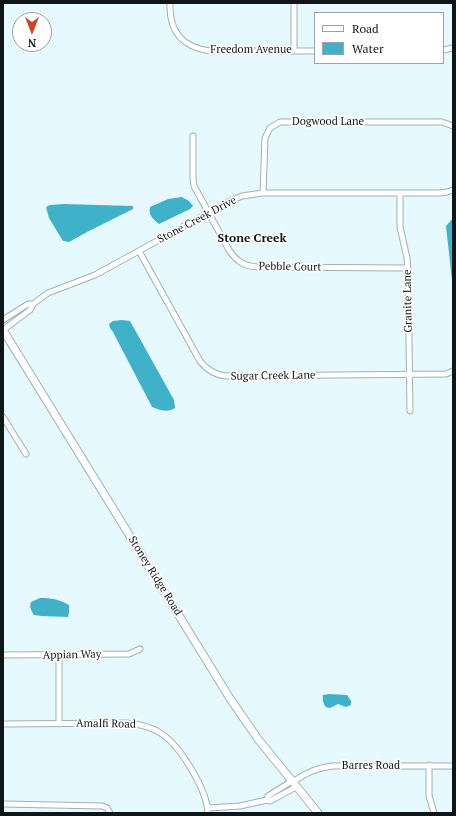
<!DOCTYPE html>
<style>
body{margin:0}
#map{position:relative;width:456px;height:816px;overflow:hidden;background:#e5f9fe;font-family:"PT Serif",serif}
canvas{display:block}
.frame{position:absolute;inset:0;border:4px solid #101719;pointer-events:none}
.legend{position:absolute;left:314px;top:12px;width:130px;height:52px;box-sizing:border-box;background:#fff;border:1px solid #9fa2a3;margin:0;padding:5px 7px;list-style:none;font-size:12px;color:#101719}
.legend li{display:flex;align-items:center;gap:8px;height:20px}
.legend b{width:20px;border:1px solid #9fa2a3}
.north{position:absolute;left:12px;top:12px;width:40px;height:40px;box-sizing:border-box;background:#fff;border:1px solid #9fa2a3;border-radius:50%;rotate:180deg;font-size:11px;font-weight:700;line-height:16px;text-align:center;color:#101719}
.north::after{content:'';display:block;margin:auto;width:14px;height:18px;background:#ce4424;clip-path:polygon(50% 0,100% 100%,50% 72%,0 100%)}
</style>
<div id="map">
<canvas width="456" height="816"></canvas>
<div class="frame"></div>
<ul class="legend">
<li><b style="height:5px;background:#fff"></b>Road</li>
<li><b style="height:11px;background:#3fb2ca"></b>Water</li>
</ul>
<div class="north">N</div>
</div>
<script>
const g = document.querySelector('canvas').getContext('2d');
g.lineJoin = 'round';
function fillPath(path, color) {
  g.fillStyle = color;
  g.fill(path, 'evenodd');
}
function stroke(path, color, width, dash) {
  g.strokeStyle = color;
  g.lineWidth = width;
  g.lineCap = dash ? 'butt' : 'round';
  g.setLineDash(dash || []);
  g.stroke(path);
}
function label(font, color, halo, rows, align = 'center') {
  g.font = font + ' "PT Serif",serif';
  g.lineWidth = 3.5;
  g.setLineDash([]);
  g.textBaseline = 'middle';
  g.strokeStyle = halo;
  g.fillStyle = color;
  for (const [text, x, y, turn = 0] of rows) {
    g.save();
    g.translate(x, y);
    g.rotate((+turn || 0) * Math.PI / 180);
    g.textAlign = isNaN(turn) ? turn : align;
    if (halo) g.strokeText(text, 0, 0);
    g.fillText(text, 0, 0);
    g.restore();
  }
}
const water = new Path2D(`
 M182 197 189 201 193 206 190 209 159 224C153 219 148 215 150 207L168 199Z
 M64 204 133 206V209L87 232 69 242 63 241 49 218 46 207 50 205Z
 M453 218V289L446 226Z
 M122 320 130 321 174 400 175 408C168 413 159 410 152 407L113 332 110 328 109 324 113 321Z
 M40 598C51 598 59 599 69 605V613L68 617 42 616 34 615C31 610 29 607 31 602Z
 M329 694 347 695 351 701V705L346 707 338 704C336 705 334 706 332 707 324 711 322 700 323 695Z`);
const street = new Path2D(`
 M170 3C169 31 181 47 210 51H315
 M443 50 453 48
 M294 51V3
 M193 136V177L194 186 229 250C236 261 244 266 257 267L407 268
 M263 193 265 138 270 128 280 122H442L453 126
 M400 193V227L407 258 408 270 410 411
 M139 251 200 361C207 370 215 375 226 376L446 374 453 371
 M33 304 48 293 95 275 228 202 242 196 263 193H439L447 192 453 190
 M3 320 28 304H33L30 310 3 330
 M3 417 26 454
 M3 655 129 654 140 649
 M59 655V724
 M3 724 127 723C139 724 152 727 162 734 181 747 207 790 208 813
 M429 765V796L434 813
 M292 781 268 796 267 800 270 801 296 787
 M293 782C305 773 316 768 332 766H453
 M3 804 102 806 107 808 110 813
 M208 808 240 806 267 800`);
const secondary = new Path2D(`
 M3 330 231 700 258 739 318 813`);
const streetNames = [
 ["Freedom Avenue",251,50],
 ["Dogwood Lane",328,122],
 ["Stone Creek Drive",197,220,-28],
 ["Pebble Court",290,267,1],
 ["Granite Lane",408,301,-91],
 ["Sugar Creek Lane",273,376,-1],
 ["Stoney Ridge Road",155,576,58],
 ["Appian Way",72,655,-1],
 ["Amalfi Road",106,724,1],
 ["Barres Road",371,766]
];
const neighbourhoodNames = [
 ["Stone Creek",252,239]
];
fillPath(water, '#3fb2ca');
stroke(street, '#9fb2b6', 7);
stroke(secondary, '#9fb2b6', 9);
stroke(street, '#fff', 5);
stroke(secondary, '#fff', 7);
label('11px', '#101719', '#fff', streetNames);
label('bold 12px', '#101719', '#fff', neighbourhoodNames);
</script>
